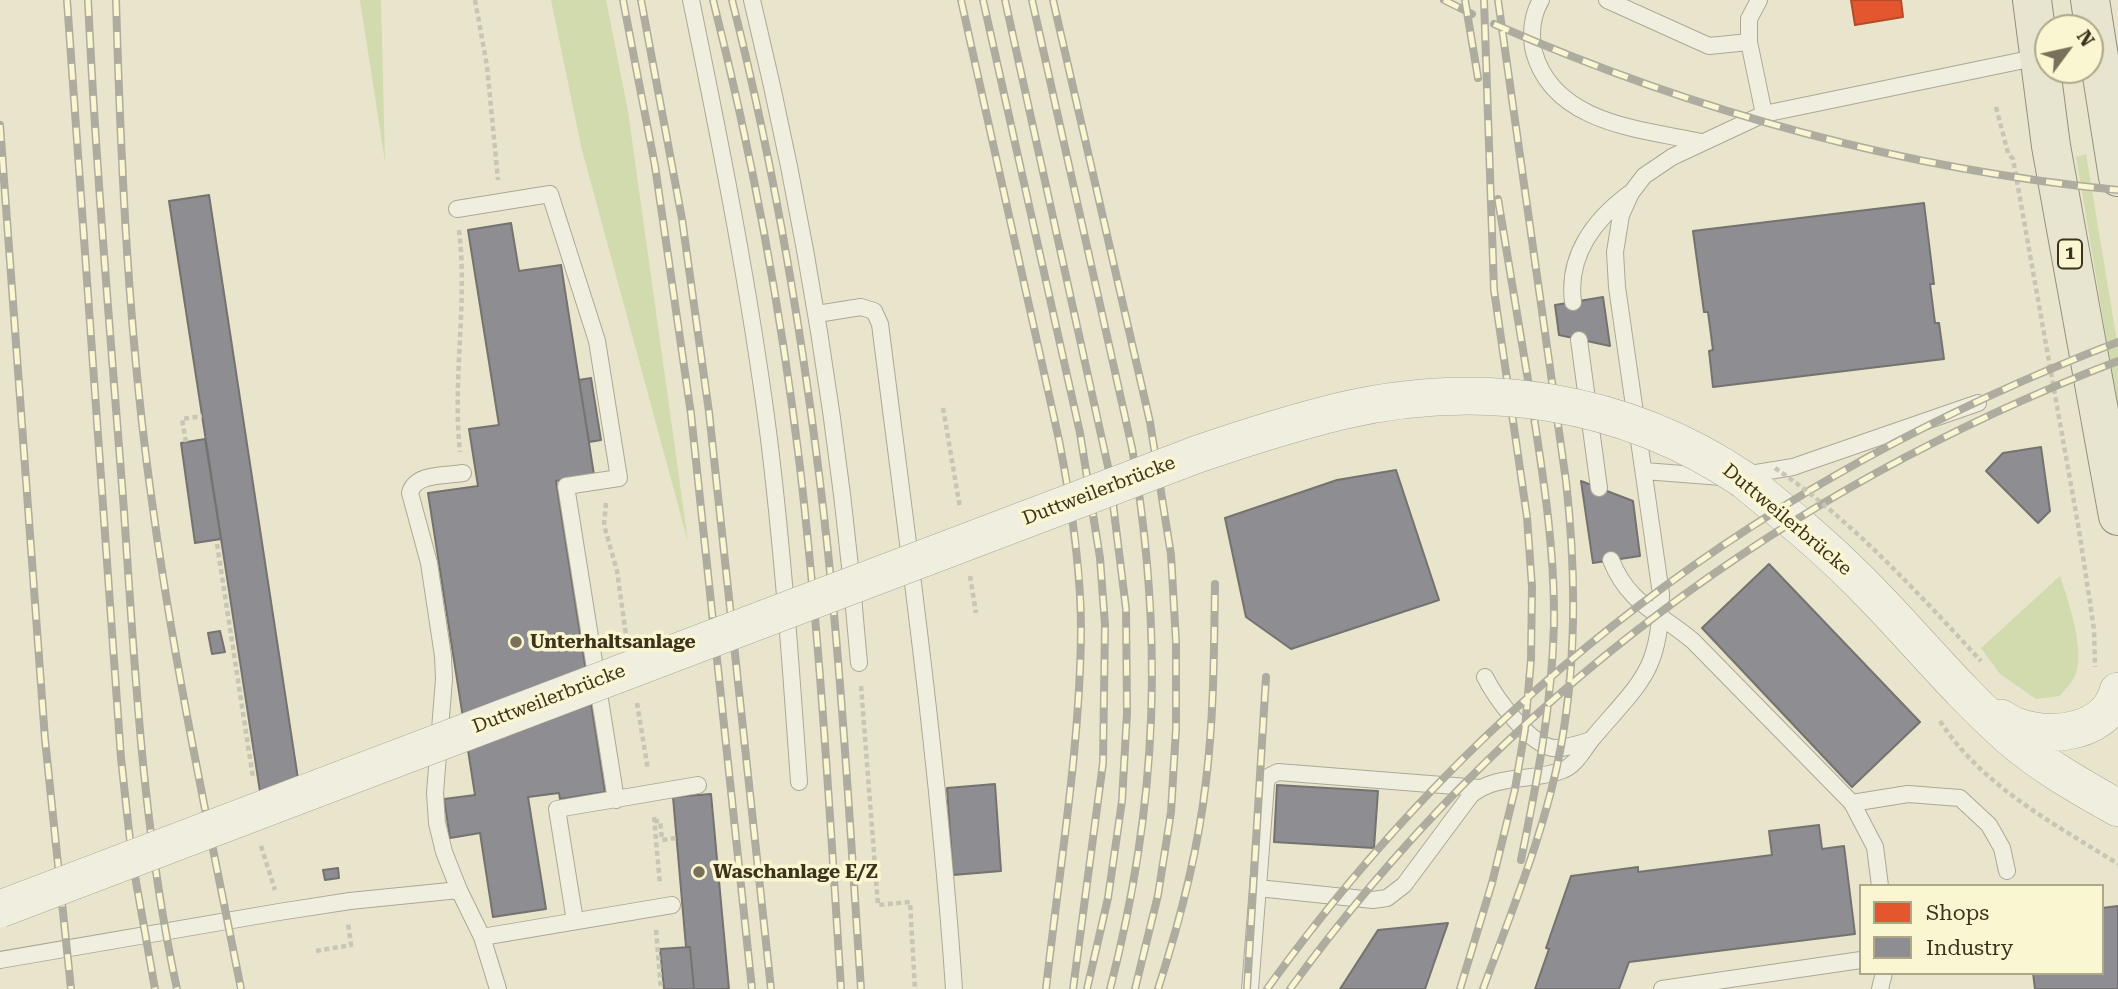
<!DOCTYPE html>
<meta charset="utf-8">
<style>
body{margin:0}
#map{position:relative;width:2118px;height:989px;overflow:hidden;background:#e8e5cc;font-family:"Roboto Serif",serif}
canvas{display:block}
.legend{position:absolute;left:1859px;top:884px;width:245px;height:91px;box-sizing:border-box;background:#faf6d1;border:2px solid #aea889;margin:0;padding:9px 12px;list-style:none;font-size:21px;color:#3d321c}
.legend li{display:flex;align-items:center;gap:14px;height:35px}
.legend b{width:35px;border:2px solid #aea889}
.north{position:absolute;left:2034px;top:14px;width:70px;height:70px;box-sizing:border-box;background:#faf6d1;border:2px solid #aea889;border-radius:50%;rotate:57deg;font-size:19px;font-weight:700;line-height:28px;text-align:center;color:#3d321c}
.north::after{content:'';display:block;margin:auto;width:24px;height:32px;background:#79715a;clip-path:polygon(50% 0,100% 100%,50% 72%,0 100%)}
</style>
<div id="map">
<canvas width="2118" height="989"></canvas>
<ul class="legend">
<li><b style="height:19px;background:#e4572e"></b>Shops</li>
<li><b style="height:19px;background:#8d8d92"></b>Industry</li>
</ul>
<div class="north">N</div>
</div>
<script>
const g = document.querySelector('canvas').getContext('2d');
g.lineJoin = 'round';
function fillPath(path, color) {
  g.fillStyle = color;
  g.fill(path, 'evenodd');
}
function stroke(path, color, width, dash) {
  g.strokeStyle = color;
  g.lineWidth = width;
  g.lineCap = dash ? 'butt' : 'round';
  g.setLineDash(dash || []);
  g.stroke(path);
}
function label(font, color, halo, rows, align = 'center') {
  g.font = font + ' "Roboto Serif",serif';
  g.lineWidth = 7;
  g.setLineDash([]);
  g.textBaseline = 'middle';
  g.strokeStyle = halo;
  g.fillStyle = color;
  for (const [text, x, y, turn = 0] of rows) {
    g.save();
    g.translate(x, y);
    g.rotate((+turn || 0) * Math.PI / 180);
    g.textAlign = isNaN(turn) ? turn : align;
    if (halo) g.strokeText(text, 0, 0);
    g.fillText(text, 0, 0);
    g.restore();
  }
}
const green = new Path2D(`
 M360 0H381L385 162Z
 M551 0H606L628 111 688 542 581 146Z
 M2086 154 2118 348V407L2076 157Z
 M2060 576C2068 601 2087 653 2074 678 2070 685 2064 690 2060 696L2036 699 2000 674 1981 648Z`);
const shops = new Path2D(`
 M1851 0H1901L1903 17 1855 25Z`);
const industry = new Path2D(`
 M209 195 300 792 261 798 169 201Z
 M1924 203 1934 284H1930L1935 323H1939L1944 359 1713 387 1709 351 1713 350 1708 312H1704L1693 231Z
 M511 223 519 271 561 265 594 475 556 481 605 792 560 799 559 793 528 797 546 909 493 917 480 833 450 838 444 799 475 795 428 493 478 486 469 429 499 425 468 230Z
 M1603 297 1610 346 1559 335 1555 305Z
 M591 378 601 440 589 442 579 380Z
 M205 439 221 539 195 543 181 443Z
 M2041 447 2050 511 2038 523 1986 471 2003 453Z
 M1396 470 1439 600 1291 649 1246 617 1225 518 1337 480Z
 M1581 481 1633 501 1640 556 1593 563Z
 M1769 564 1920 722 1852 787 1702 628Z
 M220 631 225 652 212 654 208 633Z
 M995 784 1001 871 953 875 947 788Z
 M1277 785 1378 791 1374 848 1274 842Z
 M711 794 729 989H694L690 947H686L673 797Z
 M1819 825 1822 849 1844 846 1855 934 1629 962 1619 989H1535L1549 949 1546 948 1571 876 1638 867V872L1772 855 1769 831Z
 M338 868 339 878 325 880 323 870Z
 M2118 906V989H2035L2033 973H2102V908Z
 M1448 923 1425 989H1340L1378 930Z
 M690 947 694 989H664L660 949Z`);
const path = new Path2D(`
 M475 0 487 66 498 180
 M1996 107 2008 153 2013 159 2079 530 2094 629 2095 667
 M459 230C468 303 452 378 460 452
 M943 408 960 508
 M186 442 182 419 202 416
 M606 503 604 525 617 571 626 635
 M217 544 253 778
 M970 576 976 613
 M861 686 878 905 910 902 915 989
 M637 703 648 770
 M1940 721C1983 787 2052 822 2118 864
 M654 817 660 885
 M654 821H660L662 840 676 838
 M261 846 275 890
 M656 930 661 989
 M316 951 351 945 348 923`);
const service = new Path2D(`
 M691 0C721 146 750 291 769 439 783 553 791 668 799 782
 M752 0C805 218 841 439 859 663
 M1541 0C1532 15 1530 35 1534 52 1554 124 1641 129 1701 142
 M1607 0 1709 46 1749 42
 M1759 0 1749 19V42L1764 114
 M457 209 550 194 597 341 619 478 566 486 616 800
 M1573 302C1567 256 1594 220 1629 194
 M817 314 861 307 874 311 880 324C908 545 939 766 954 989
 M1579 340 1599 488
 M1644 471 1722 477
 M1744 475 1793 467 1978 403
 M1611 560C1629 605 1659 612 1693 641L1852 803 1875 847 1880 886
 M1485 677C1495 697 1529 744 1553 748 1565 749 1579 744 1591 740
 M1852 803 1908 794 1960 798 1989 825 2002 848 2007 871
 M1258 888 1373 900 1387 898 1404 885 1471 795C1497 773 1533 782 1563 770 1577 764 1583 750 1592 739 1639 683 1661 672 1661 594L1617 287 1615 252 1621 215 1631 193 1644 176 1672 157 1764 114 2039 57
 M459 890 444 852 437 823 435 793 444 679 443 656 429 563 410 493C415 473 445 476 463 473
 M575 921 557 809 698 785
 M482 937 498 989
 M0 960 279 912 350 901 459 890 482 937 672 905
 M1250 989 1266 784 1268 777 1278 772 1480 788
 M1662 989 1861 960
 M1880 989 1884 973`);
const tertiary = new Path2D(`
 M1744 480C1783 512 1821 543 1856 578 1909 630 1955 689 2011 738 2043 766 2081 787 2118 808
 M2001 718C2034 742 2106 738 2118 691`);
const primary = new Path2D(`
 M2032 0 2051 146 2118 516
 M2090 0 2118 177`);
const rail = new Path2D(`
 M67 0 121 758 132 859 155 989
 M88 0C96 171 111 341 124 511 135 671 143 833 177 989
 M116 0C121 172 129 345 154 516 176 675 210 832 241 989
 M623 0 655 166 691 414 752 989
 M641 0 682 219 709 412 771 989
 M713 0C752 154 781 310 800 467 820 641 830 815 841 989
 M732 0C778 181 808 366 828 552 843 697 851 843 861 989
 M961 0 1059 440C1071 502 1081 566 1081 630 1080 750 1059 870 1046 989
 M983 0 1080 433 1100 558 1105 625 1103 763 1073 989
 M1005 0 1109 471 1126 609 1127 713 1122 801 1108 898 1087 989
 M1032 0 1132 448C1164 636 1158 804 1110 989
 M1053 0 1150 422 1171 555 1176 642V729L1171 812 1158 895 1135 989
 M1444 0 1472 14
 M1465 0 1478 78
 M1494 24C1693 111 1902 169 2118 190
 M0 125 45 739 71 989
 M1498 199C1509 263 1519 328 1530 392 1542 469 1555 546 1554 624 1552 705 1537 782 1521 860
 M1158 989C1180 921 1198 852 1206 781 1214 716 1214 649 1215 584
 M1247 989 1266 677
 M1267 989C1484 687 1772 474 2118 342
 M1290 989C1501 699 1784 489 2118 361
 M1460 989 1492 883 1515 789 1525 729 1531 659 1532 587 1527 517 1494 290 1484 0
 M1483 989C1512 910 1546 829 1561 746 1577 658 1576 570 1566 481L1498 0`);
const pathBridge = new Path2D(`
 M1775 468C1853 521 1917 592 1981 661`);
const tertiaryBridge = new Path2D(`
 M0 909 1198 454C1245 438 1292 423 1341 411 1482 378 1624 399 1744 480`);
const markers = [
 [516,642,7,"#79715a"],
 [699,872,7,"#79715a"]
];
const shields = [
 [2070,254,24]
];
const shieldNames = [
 ["1",2070,254]
];
const streetNames = [
 ["Duttweilerbrücke",1099,491,-21],
 ["Duttweilerbrücke",1787,520,40],
 ["Duttweilerbrücke",549,699,-21]
];
const poiNames = [
 ["Unterhaltsanlage",530,642],
 ["Waschanlage E/Z",713,872]
];
fillPath(green, '#d1dbad');
fillPath(shops, '#e4572e');
stroke(shops, '#b24c29', 2);
fillPath(industry, '#8d8d92');
stroke(industry, '#75726f', 2);
stroke(service, '#ada896', 18);
stroke(tertiary, '#ada896', 38);
stroke(primary, '#928e7c', 40);
stroke(path, '#c8c5b5', 4.5, [5, 3.5]);
stroke(service, '#efeedf', 16);
stroke(tertiary, '#efeedf', 37);
stroke(primary, '#e7e4cf', 38);
stroke(rail, '#aeac9f', 8);
stroke(rail, '#faf6d1', 5, [16]);
stroke(tertiaryBridge, '#ada896', 38, []);
stroke(pathBridge, '#c8c5b5', 4.5, [5, 3.5]);
stroke(tertiaryBridge, '#efeedf', 37);
for (const [x, y, r, color] of markers) {
  const dot = new Path2D();
  dot.arc(x, y, r, 0, 2 * Math.PI);
  g.fillStyle = color;
  g.fill(dot);
  stroke(dot, '#faf6d1', 2.5);
}
for (const [x, y, w] of shields) {
  const box = new Path2D();
  box.roundRect(x - w / 2, y - 14.5, w, 29, 5);
  g.fillStyle = '#faf6d1';
  g.fill(box);
  stroke(box, '#3d321c', 2);
}
label('bold 18px', '#3d321c', null, shieldNames);
label('19px', '#3d321c', '#faf6d1', streetNames);
label('bold 19px', '#3d321c', '#faf6d1', poiNames, 'left');
</script>
